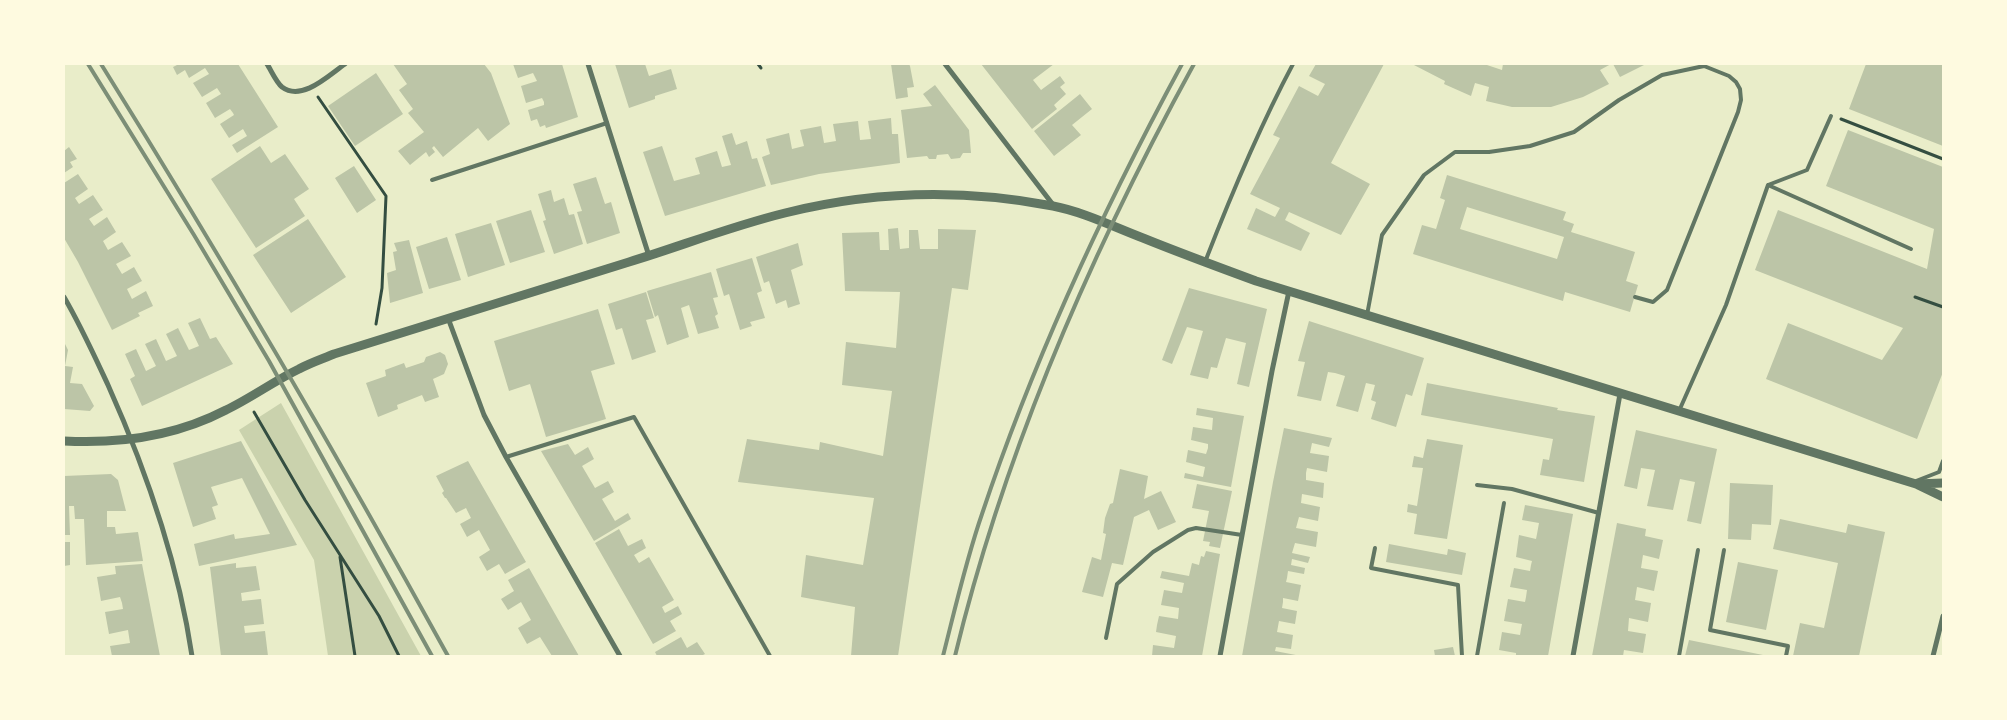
<!DOCTYPE html>
<style>
body{margin:0}
#map{position:relative;width:2007px;height:720px;overflow:hidden;background:#e9edc9;font-family:"Open Sans",sans-serif}
canvas{display:block}
.frame{position:absolute;inset:0;border:65px solid #fefae0;pointer-events:none}
</style>
<div id="map">
<canvas width="2007" height="720"></canvas>
<div class="frame"></div>
</div>
<script>
const g = document.querySelector('canvas').getContext('2d');
g.lineJoin = 'round';
function fillPath(path, color) {
  g.fillStyle = color;
  g.fill(path, 'evenodd');
}
function stroke(path, color, width, dash) {
  g.strokeStyle = color;
  g.lineWidth = width;
  g.lineCap = dash ? 'butt' : 'round';
  g.setLineDash(dash || []);
  g.stroke(path);
}
const green = new Path2D(`
 M281 403 421 656H328L314 560 239 430Z`);
const building = new Path2D(`
 M179 64H238L278 127 237 153 232 145 247 136 243 129 229 138 220 124 234 115 233 113 230 109 215 118 206 103 221 94 217 88 202 97 193 83 209 74 205 68 189 78 185 70 177 75 173 67Z
 M393 64H484L491 73 510 124 488 141 478 128 443 157 434 146 432 148 435 152 429 157 426 152 410 165 398 151 424 132 408 113 413 109 399 90 407 84Z
 M513 64H562L578 117 546 128 545 125 540 127 537 119 531 121 528 110 544 105V102L542 98 526 103 521 86 537 81 533 73 518 78Z
 M615 64H645L649 76 671 69 677 89 655 96V99L629 108Z
 M891 64H909L910 66 914 87 907 88 908 97 896 99Z
 M981 64H1054L1033 80 1041 90 1060 76 1065 83 1060 87 1066 94 1054 105 1057 109 1032 129Z
 M1316 64H1384L1331 163 1370 184 1341 235 1289 212 1285 220 1310 233 1301 251 1247 229 1256 208 1275 217 1280 208 1250 194 1280 138 1273 135 1299 86 1318 96 1325 84 1309 76Z
 M1412 64H1484L1502 70 1503 64H1611L1600 70 1609 84 1583 97 1551 107H1512L1486 101 1489 87 1475 83 1471 96 1444 84 1445 81Z
 M1613 64H1646L1620 77Z
 M1866 64H1943V146L1849 109Z
 M376 73 403 114 355 146 328 106Z
 M935 85 969 130 971 153H963L960 158 951 159 948 154 937 155 936 159H929L927 156 907 158 901 110 932 106 923 94Z
 M1080 94 1092 109 1072 125 1081 135 1054 156 1034 131Z
 M891 118 892 134H898L900 163 819 174 771 185 762 157 770 154 766 139 789 133 792 149 804 146 800 130 821 126 824 143 836 141 833 124 858 121 860 140 871 139 868 121Z
 M1848 130 1943 167V372L1917 439 1766 379 1788 323 1882 360 1903 328 1755 270 1778 210 1927 269 1934 229 1826 186Z
 M732 133 736 145 747 141 752 159 757 158 766 186 665 216 643 152 662 146 674 181 700 174 695 158 717 151 722 167 731 165 722 136Z
 M260 146 271 163 285 154 309 189 294 199 305 216 256 248 211 179Z
 M69 147 77 159 70 162 73 167 64 173V151Z
 M354 166 376 200 357 213 335 178Z
 M78 174 88 189 75 198 79 204 93 195 103 210 89 219 94 226 107 217 116 232 103 241 108 250 122 242 131 256 116 264 122 274 134 267 142 281 127 289 132 299 146 291 153 306 138 313 140 316 112 330 78 262 64 238V183Z
 M1447 175 1566 212 1563 220 1574 224 1571 232 1635 252 1626 281 1638 285 1630 312 1565 292 1563 301 1413 254 1422 225 1436 229 1445 200 1440 198ZM1467 207 1564 237 1557 259 1460 229Z
 M596 177 605 204 611 202 620 233 587 244 577 212 582 211 573 184Z
 M551 190 554 202 564 198 569 215 574 214 583 244 554 254 543 221 546 220 538 194Z
 M531 210 545 252 510 263 496 221Z
 M308 219 346 277 291 313 253 255Z
 M491 223 505 265 468 277 455 234Z
 M898 228 900 249 909 248V230H918L920 249H938V229L976 230 968 290 952 288 898 656H851L855 607 801 597 806 555 863 565 874 498 738 482 747 439 819 450 820 442 883 456 892 391 842 385 846 342 896 348 900 292 845 291 842 233 879 232 880 250H889L888 229Z
 M447 237 461 280 429 289 416 247Z
 M409 240 423 293 390 303 387 273 396 270 393 252 397 251 394 243Z
 M798 243 803 265 791 270 800 304 788 308 786 300 776 304 769 281 764 283 756 257Z
 M752 258 762 291 757 293 765 318 750 322 752 326 740 330 729 294 724 296 716 269Z
 M711 272 718 297 713 298 718 314 715 316 719 328 698 334 689 305 681 308 689 337 667 345 658 315 655 317 647 291Z
 M1189 288 1267 309 1249 387 1237 384 1246 343 1226 338 1217 368 1211 367 1208 379 1190 375 1203 331 1187 327 1172 364 1162 360Z
 M646 292 654 318 646 320 656 352 632 360 622 328 616 330 608 304Z
 M598 309 615 364 591 371 606 419 546 437 530 384 509 391 494 341Z
 M200 318 210 339 216 337 233 364 142 406 130 379 135 376 125 354 136 349 146 371 156 366 145 344 156 339 166 361 177 356 166 334 178 328 189 350 199 346 188 323Z
 M1309 321 1424 358 1412 396 1406 394 1396 427 1371 419 1376 402 1371 400 1375 385 1366 383 1358 412 1336 406 1345 376 1335 373 1328 372 1321 401 1297 396 1305 362 1298 361Z
 M64 342 68 350 65 366 73 367 70 383 82 384 94 406 90 411 64 409Z
 M440 352 445 355 448 364 444 374 433 379 439 397 425 402 422 395 397 405 398 409 378 417 366 383 386 376 385 370 404 363 406 368 424 362 426 357Z
 M1427 383 1558 408 1557 410 1595 416 1584 482 1540 475 1543 459 1549 460 1553 439 1421 415Z
 M1197 408 1244 416 1231 487 1184 478 1185 473 1203 477 1205 467 1186 462 1188 450 1206 454 1208 448V444L1191 440 1193 427 1212 430 1213 418 1196 415Z
 M1284 428 1332 438 1329 447 1312 443 1310 453 1329 456 1327 472 1307 468 1306 473V480L1324 483 1323 498 1302 494 1301 503 1320 507 1318 521 1299 517 1296 528 1318 532 1316 547 1295 543 1292 553 1310 557 1308 563 1292 559 1291 565 1305 568 1304 574 1288 571 1287 578 1286 582 1301 585 1298 601 1283 598V602L1282 608 1297 611 1295 624 1279 621 1277 632 1293 635 1291 649 1276 647 1275 651 1301 656H1242L1273 482Z
 M1636 430 1717 449 1701 524 1687 521 1695 482 1680 479 1673 510 1647 506 1655 470 1641 468 1637 489 1624 486Z
 M1427 439 1463 445 1447 539 1414 534 1417 514 1407 512 1408 504 1417 506 1423 468 1412 467 1414 456 1423 458Z
 M241 441 297 545 199 566 194 544 234 534 235 539 270 534 242 478 211 487 218 505 212 507 216 519 193 527 173 463Z
 M568 444 575 455 588 447 594 459 582 466 595 488 608 481 614 492 602 499 615 521 628 513 631 519 594 541 541 451Z
 M468 461 526 562 505 574 499 564 487 571 479 557 490 550 479 530 467 537 460 524 471 518 466 508 456 513 446 498H445L442 493 444 491 436 476Z
 M1120 469 1148 476 1144 499 1161 491 1176 522 1158 530 1149 510 1134 517 1123 565 1112 563 1103 597 1082 592 1092 557 1101 560 1106 534 1103 533 1105 518 1110 504 1113 503Z
 M111 474 118 480 126 511H107V527H115L116 534 138 532 143 561 86 565 84 519H75L74 506H69L70 535H64V476Z
 M1730 483 1773 485 1771 525 1752 524 1751 540 1728 539Z
 M1197 484 1232 491 1220 548 1209 546 1210 542 1203 541 1209 511 1192 508Z
 M1525 505 1573 514 1548 656H1516V653L1499 650 1502 632 1520 635 1521 629 1522 624 1504 621 1508 599 1525 602 1526 597 1527 590 1510 587 1514 568 1530 571 1531 565 1532 561 1516 557 1519 535 1536 539 1537 534 1539 523 1522 520Z
 M1780 519 1846 533 1848 524 1885 532 1859 656H1793L1800 623 1824 628 1838 563 1773 549Z
 M1617 523 1646 529 1645 536 1663 540 1659 559 1643 555 1641 568 1658 571 1654 591 1637 587 1635 600 1651 603 1648 622 1629 618 1628 631 1646 634 1643 653 1624 650 1623 656H1592Z
 M619 529 628 546 642 539 646 548 634 555 639 563 649 557 674 600 662 607 665 613 678 606 682 614 670 621 676 631 653 644 595 543Z
 M64 542H70V565L64 566Z
 M1389 544 1447 555 1448 549 1466 553 1462 575 1386 562Z
 M1206 551 1220 554 1202 656H1152L1153 645 1174 648 1176 636 1156 632 1157 625 1159 616 1178 619 1179 608 1161 605 1164 590 1182 593 1184 583 1160 578 1162 571 1189 576 1192 563 1199 565 1201 556 1204 557Z
 M1738 562 1778 570 1766 630 1726 622Z
 M236 563V568L256 566 260 590 241 593 242 601 261 599 264 624 244 626 245 633 265 631 268 656H221L210 567Z
 M142 564 160 656H112L110 646 130 643 128 630 109 634 105 612 123 609 122 603 120 597 101 601 97 577 116 574 115 566Z
 M529 568 567 635 579 656H552L540 637 527 644 518 628 531 620 521 602 508 610 501 599 514 591 508 580Z
 M681 637 687 648 697 642 705 654 701 656H657L655 652Z
 M1689 640 1763 655V656H1685Z
 M1453 647 1455 656H1435L1434 650Z`);
const path = new Path2D(`
 M758 64 761 68
 M318 97 386 196 382 288 376 324
 M1841 119 1943 159
 M1915 297 1943 307
 M254 412 305 500 379 616 399 656
 M340 557 355 656`);
const service = new Path2D(`
 M432 180 607 123
 M1768 185 1911 249
 M1205 262C1231 195 1259 128 1293 64
 M1367 315 1382 235 1424 175 1455 152H1489L1530 146 1574 132 1619 100 1662 75 1704 66 1729 76 1736 82 1740 89 1741 100 1738 112 1667 290 1653 302 1635 297
 M1679 411 1726 305 1768 185 1807 170 1831 116
 M506 457 634 417 770 656
 M1916 481 1939 472 1943 461
 M1477 485 1512 489 1599 513
 M1375 548 1371 568 1458 585 1462 656
 M1724 550 1710 630 1788 646 1786 656
 M1106 638 1117 584 1153 552 1188 530 1196 528 1242 535
 M1477 656 1504 503
 M1679 656 1698 550`);
const minor = new Path2D(`
 M267 64C271 70 276 82 282 87 302 102 329 75 345 64
 M588 64 649 256
 M945 64 1054 206
 M64 297C81 326 94 355 108 385 147 472 178 562 192 656
 M448 318 484 415 506 457 620 656
 M1220 656 1272 371 1289 291
 M1573 656 1620 394
 M1933 656 1943 616`);
const tertiary = new Path2D(`
 M64 441C120 444 176 436 226 410 251 398 274 381 299 369 310 363 322 359 334 354 432 323 530 292 629 262 681 246 732 226 785 213 873 191 964 189 1053 206 1084 212 1114 227 1143 238 1180 253 1218 267 1256 281L1916 484 1943 497
 M1916 484 1943 483`);
const rail = new Path2D(`
 M88 64 194 235 269 361 432 656
 M101 64C222 258 338 456 448 656
 M943 656C955 609 966 560 982 514 1034 358 1104 208 1182 64
 M955 656C1005 449 1092 250 1194 64`);
fillPath(green, '#cad2ad');
fillPath(building, '#bcc5a7');
stroke(path, '#344e41', 3);
stroke(service, '#617663', 4);
stroke(minor, '#617663', 5);
stroke(tertiary, '#617663', 9);
stroke(rail, '#7c8e77', 4);
</script>
